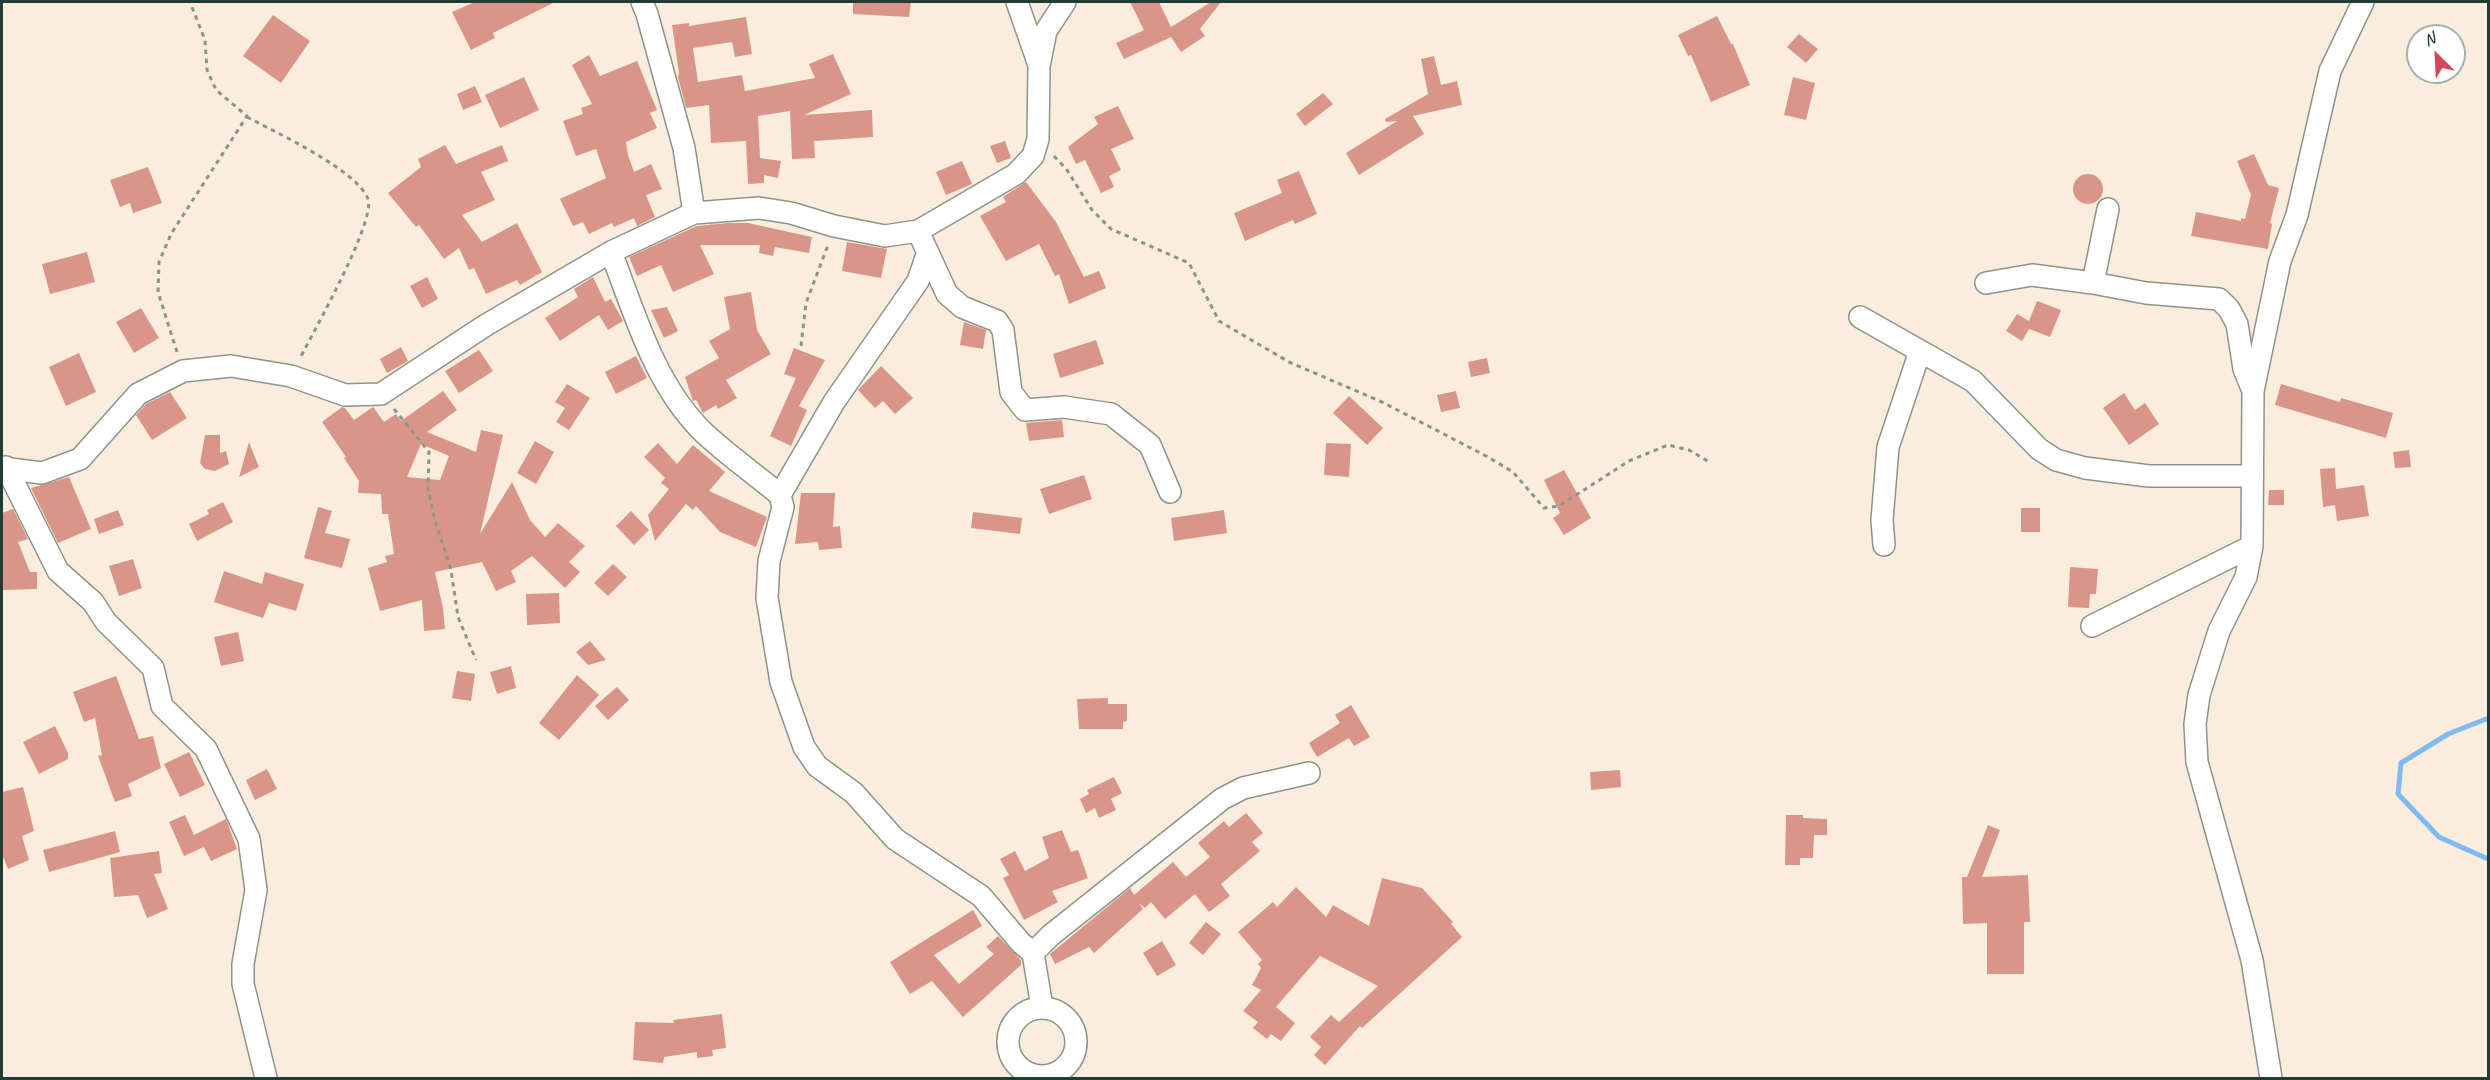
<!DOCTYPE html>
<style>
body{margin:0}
#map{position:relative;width:2490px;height:1080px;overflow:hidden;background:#faedde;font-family:Caveat,sans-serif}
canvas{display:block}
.frame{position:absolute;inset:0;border:3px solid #1f3d34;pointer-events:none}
.north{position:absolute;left:2406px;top:24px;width:60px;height:60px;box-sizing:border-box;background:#fff;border:2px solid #a5b1ae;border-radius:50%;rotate:336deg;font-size:16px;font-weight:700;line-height:24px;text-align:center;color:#1f3d34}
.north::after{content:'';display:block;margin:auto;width:21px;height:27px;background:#d1495b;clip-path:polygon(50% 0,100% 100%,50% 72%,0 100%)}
</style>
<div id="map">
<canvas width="2490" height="1080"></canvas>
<div class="frame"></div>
<div class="north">N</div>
</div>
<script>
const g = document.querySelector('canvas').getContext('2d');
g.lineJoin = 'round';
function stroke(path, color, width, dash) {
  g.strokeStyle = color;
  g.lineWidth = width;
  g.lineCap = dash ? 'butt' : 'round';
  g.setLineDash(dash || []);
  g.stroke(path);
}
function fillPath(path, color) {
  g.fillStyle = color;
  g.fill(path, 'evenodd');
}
const stream = new Path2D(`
 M2488 720 2486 719 2448 734 2401 763 2398 794 2439 837 2488 859`);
const building = new Path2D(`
 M475 2H555L493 33 495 38 471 50 452 12Z
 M853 2H911L909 17 853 14Z
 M1130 2H1159L1171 27 1211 2H1221L1200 29 1205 36 1181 52 1171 37 1124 59 1116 43 1144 30Z
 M273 15 310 41 281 83 243 56Z
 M1717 16 1731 44H1733L1750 85 1711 102 1691 55 1688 56 1678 35Z
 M746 17 752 54 735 57 732 42 693 48 698 82 742 75 745 91 815 78 809 64 833 54 851 94 804 115 872 110 873 137 814 141 815 158 792 159 790 111 758 116 760 158 781 161 778 178 764 175V183L748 184 746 141 711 143 709 105 686 108 678 77 679 73 672 25 689 23V26Z
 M1799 34 1818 49 1806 63 1787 47Z
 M589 55 600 76 637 61 657 110 650 113 657 128 626 142 628 155 634 172 651 164 662 189 646 195 655 217 637 226 634 218 614 227 612 223 589 234 583 222 573 226 560 199 606 178 596 149 576 156 563 121 583 114 581 108 592 104 572 65Z
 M1434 56 1441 85 1457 81 1462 105 1413 116 1424 134 1359 175 1346 153 1397 121 1386 122 1385 119 1428 94 1421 59Z
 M524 77 539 110 500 128 485 95Z
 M1793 77 1815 83 1806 120 1784 115Z
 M475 86 482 102 463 110 457 94Z
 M1323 93 1333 104 1305 126 1296 114Z
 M1118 106 1134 139 1111 149 1121 170 1109 176 1114 187 1101 193 1085 160 1076 164 1068 147 1098 124 1094 117Z
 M1005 141 1011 158 997 163 990 146Z
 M445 145 456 164 502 145 508 161 481 172 495 200 462 215 482 242 517 223 542 272 520 285 517 280 486 294 474 268 469 270 459 248 444 259 419 225 416 227 388 193 421 167 418 159Z
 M2254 154 2268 185 2279 188 2270 223 2272 224 2268 249 2191 236 2196 212 2241 221V218L2245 219 2251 195 2237 161Z
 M962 161 972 184 946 195 936 172Z
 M148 167 162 203 133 213 130 203 120 207 110 180Z
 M1299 171 1317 214 1295 224 1293 220 1245 241 1234 213 1282 193 1277 180Z
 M2073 189a15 15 0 1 1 30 0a15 15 0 1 1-30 0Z
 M1026 182 1056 222 1084 277 1099 271 1106 288 1069 304 1059 274 1055 276 1039 244 1006 261 980 216 1006 202 1003 197Z
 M728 223H748L812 237 809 253 775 247 773 256 759 253 760 245H700L714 274 673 292 661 265 637 276 629 257 697 226Z
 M847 242 887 249 881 278 842 271Z
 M87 252 95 282 50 294 42 264Z
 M427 277 438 299 422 308 410 286Z
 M593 277 605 302 611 299 623 321 608 330 599 315 560 341 545 318 578 297 574 289Z
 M751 292 757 330 771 354 726 380 737 398 718 409 716 405 703 413 696 400 693 401 685 377 719 358 709 341 730 329 724 297Z
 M2037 301 2061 310 2050 337 2029 329 2022 341 2006 331 2017 314 2029 321Z
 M667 307 678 331 664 338 651 310Z
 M141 308 159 338 134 353 116 322Z
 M964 322 986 330 983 349 960 345Z
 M1096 340 1104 364 1060 378 1053 354Z
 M401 347 408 361 387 373 380 359Z
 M794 348 825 360 799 406 807 410 791 446 770 436 796 378 784 374Z
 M479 350 493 371 459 393 445 371Z
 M79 353 96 392 66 406 49 367Z
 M636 356 647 378 616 394 605 372Z
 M1487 358 1490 373 1471 377 1468 362Z
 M881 366 913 398 895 414 883 401 875 408 858 390Z
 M567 384 590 398 569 430 556 422 565 408 555 402Z
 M2281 384 2340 402 2341 398 2393 413 2386 438 2275 405Z
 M443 391 457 410 427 432 476 452 481 430 503 435 480 534 512 482 530 520 545 537 558 523 585 546 569 562 580 572 565 588 532 556 511 571 516 582 496 591 482 562 435 572 443 608 445 629 424 631 422 600 380 611 368 568 387 562 385 556 394 554 388 514H382L381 494 358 493 359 481 344 458 346 457 322 422 342 407 345 408 354 420 373 407 384 422 396 414 401 421ZM421 444 449 456 440 480 407 477Z
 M1456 391 1460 408 1441 412 1437 395Z
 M170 392 187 418 152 440 136 415 146 404Z
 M2124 393 2135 410 2145 403 2159 424 2129 445 2103 408Z
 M1349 396 1383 428 1367 445 1333 413Z
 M1062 420 1064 437 1029 441 1026 423Z
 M205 435H220V453L226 451 229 464 215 471 205 469 200 463Z
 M535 441 554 452 536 484 517 473Z
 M249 442 259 467 239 477Z
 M658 443 677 464 693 445 725 472 709 491 767 517 756 547 720 532 696 506 693 510 686 504 655 541 648 515 669 489 661 483 665 478 644 457Z
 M1326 443 1351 444 1349 477 1324 475Z
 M2409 450 2411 467 2395 468 2393 452Z
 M2335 468 2336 489 2364 485 2369 516 2337 521 2335 505 2323 507 2320 469Z
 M1564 470 1591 518 1564 535 1553 518 1560 513 1544 480Z
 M1084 475 1092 499 1049 514 1040 489Z
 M69 477 91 529 58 543 31 488Z
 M2269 490H2284V505H2268Z
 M801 493H835L833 527 840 526 842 548 819 550 818 542 795 544Z
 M223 502 233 522 197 541 189 524 209 514 207 510Z
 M318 507 332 511 325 533 350 539 342 568 304 558Z
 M2021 508H2040V532H2021Z
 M13 509 28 539 18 542 30 572H37V589L2 590V513Z
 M118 510 124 525 99 534 94 519Z
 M1224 510 1227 533 1174 541 1171 518Z
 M631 511 649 530 634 545 616 526Z
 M973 512 1022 518 1020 534 971 528Z
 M133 559 142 588 119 596 109 566Z
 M613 564 627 577 608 596 594 583Z
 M2070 567 2098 569 2096 594H2090L2089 608 2068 607Z
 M224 571 262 584 265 572 304 584 296 611 269 603 263 618 214 602Z
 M559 593 560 623 527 625 526 594Z
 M238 632 244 661 221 666 214 637Z
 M590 641 606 660 588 665 576 652Z
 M511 666 516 688 497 694 490 672Z
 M457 671 475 674 471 701 452 698Z
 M577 675 599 695 559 740 539 723Z
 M116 676 139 739 153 736 161 768 128 784 132 796 115 802 98 756 102 755 95 718 84 722 73 692Z
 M617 687 629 700 608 720 595 706Z
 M1108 698V704H1127V721L1123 722V729H1079L1077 699Z
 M1351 705 1370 737 1354 746 1349 738 1317 757 1309 743 1340 723 1335 715Z
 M55 726 68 753V759L39 774 23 742Z
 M189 752 205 785 180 797 164 764Z
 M267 769 277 789 255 800 246 780Z
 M1620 770 1621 787 1591 790 1590 772Z
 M1114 777 1122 793 1111 799 1116 810 1099 818 1095 808 1086 813 1080 799 1089 794 1087 790Z
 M23 787 34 831 22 836 29 860 8 869 2 854V792Z
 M1246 813 1263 833 1252 842 1260 851 1221 884 1230 896 1209 912 1195 894 1165 919 1151 902 1145 908 1139 903 1143 909 1094 953 1089 947 1055 964 1050 954 1130 888 1134 895 1173 862 1186 877 1210 857 1198 843 1224 821 1229 827Z
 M185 815 194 835 226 819 237 849 211 861 204 847 184 856 169 822Z
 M1786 815H1803V818L1827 819V835H1814L1813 858H1800V865H1785Z
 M1988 825 2000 830 1982 877 2028 875 2030 922H2024V974H1987V923L1963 924 1962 877H1967Z
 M1062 830 1071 852 1078 850 1088 878 1052 891 1058 902 1024 920 1003 878 1009 875 1000 859 1015 851 1025 871 1049 858 1042 837Z
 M115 831 120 852 49 872 43 850Z
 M159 851 162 873 154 874 168 909 147 918 138 895 114 897 110 858Z
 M1382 878 1422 888 1453 922 1451 924 1462 937 1362 1028 1360 1026 1325 1065 1314 1055 1321 1047 1310 1037 1331 1015 1339 1022 1378 986 1320 956 1276 1007 1295 1023 1281 1041 1271 1034 1267 1039 1253 1028 1258 1022 1243 1011 1261 990 1252 985 1261 968 1258 964 1262 960 1238 932 1273 902 1277 907 1296 887 1326 917 1333 905 1369 926Z
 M973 910 982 926 934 955 959 984 994 954 986 947 998 936 1021 960V965L963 1017 932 981 910 994 890 962Z
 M1206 922 1221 934 1203 955 1189 943Z
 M1162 941 1176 965 1157 976 1143 953Z
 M722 1014 726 1048 712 1050 713 1056 697 1058V1052L664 1057 663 1063 633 1060 635 1022 674 1023 673 1020Z`);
const path = new Path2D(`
 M247 117C275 132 357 170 368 199 376 221 313 333 300 358
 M1054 156 1067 170 1092 210 1111 229 1189 263 1219 321 1289 362 1382 402 1488 457 1513 472 1544 508 1559 506 1629 461 1668 445 1689 450 1711 463
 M801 346 806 303 828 245
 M177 352 158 292 159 262 171 234 247 116 216 90 207 70 205 40 190 2
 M394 409 429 452 428 489 435 521 451 570 458 617 476 660`);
const street = new Path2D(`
 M642 2 647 14 684 148 694 213
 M1017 2 1039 65
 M918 231 947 294 962 307 997 321 1003 330 1011 392 1025 410 1064 407 1111 414 1150 445 1170 492
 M611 252C635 314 654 383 702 431 726 454 755 474 780 495L783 507 769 561 767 598 781 682 804 747 817 766 854 793 895 839 981 896 1021 943 1033 953 1042 1007
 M1986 283 2032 275 2093 283 2146 293 2219 299 2229 309 2237 324 2244 369 2253 391
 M2093 283 2108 209
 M1860 317 1973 381 2039 449 2056 460 2085 468 2149 476H2252
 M6 467 58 571 93 602 106 622 153 668 162 706 206 749 249 839 256 890 243 964V984L266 1078
 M2 468 42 473 80 459 138 394 183 371 231 366 291 376 345 395 381 394 486 325 611 252 694 213 759 208 791 213 834 226 885 236 918 231 1016 174 1033 156 1038 139 1039 66 1046 31 1065 2
 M780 495 834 402 918 281 927 255
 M1884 545 1882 520 1888 447 1920 351
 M2092 626 2252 546
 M1033 953 1051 935 1222 799 1243 788 1309 773
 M1008 1042a34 34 0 1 1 68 0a34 34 0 1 1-68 0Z
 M2271 1078 2252 960 2197 762 2195 724 2199 695 2219 631 2246 577 2252 546 2253 391 2280 261 2297 215 2330 71 2363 2`);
stroke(stream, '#7fbaf1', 5);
fillPath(building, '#d99688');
stroke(street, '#8c9589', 24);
stroke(path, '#8c9589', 3, [4.5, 4.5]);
stroke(street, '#fff', 21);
</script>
